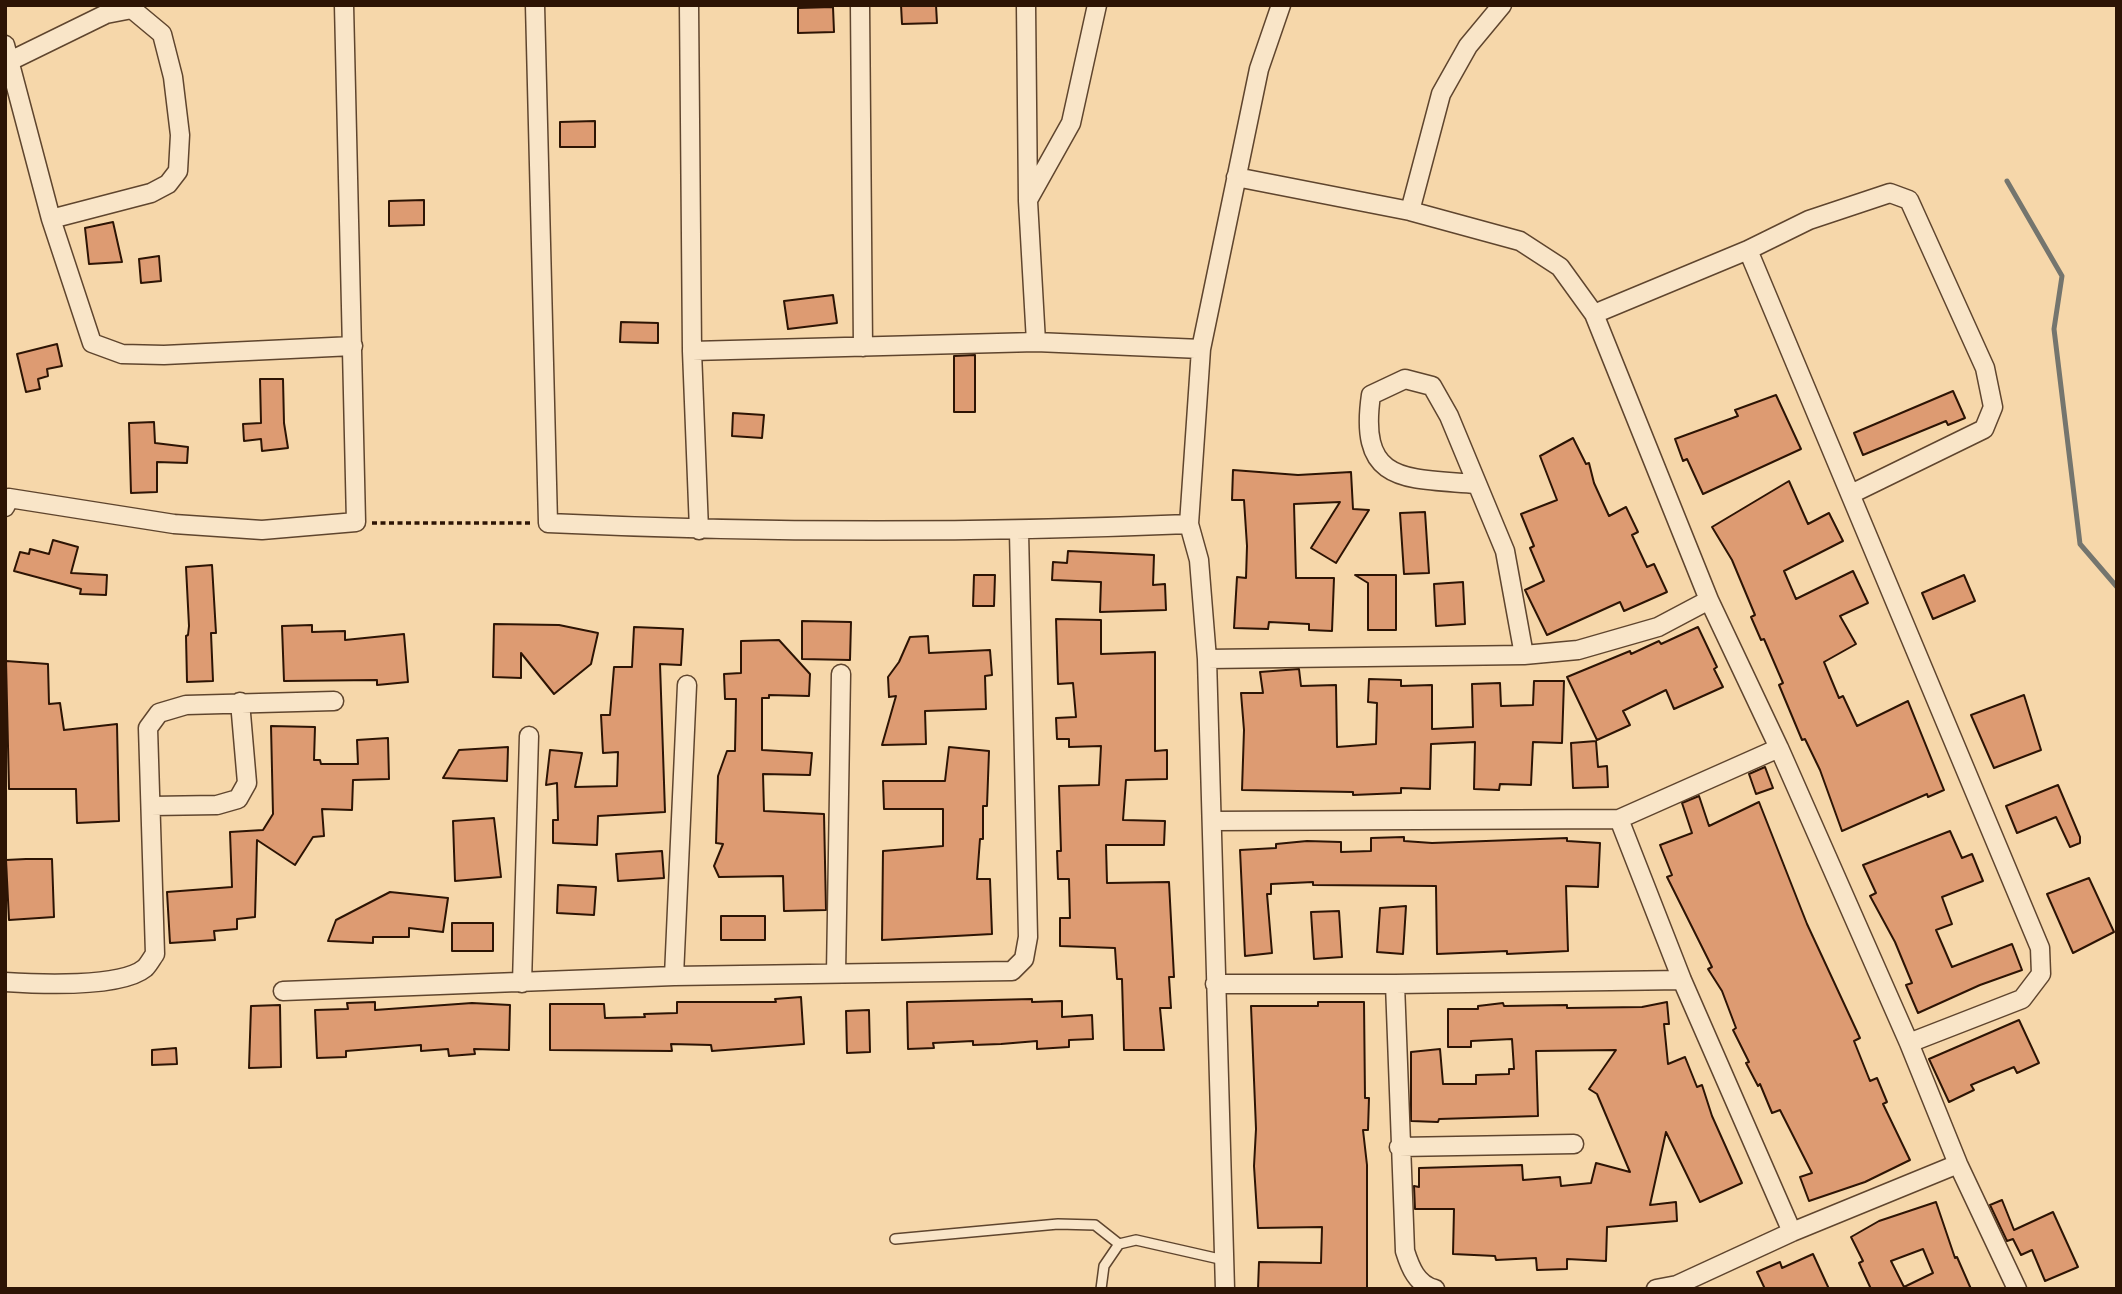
<!DOCTYPE html>
<style>
body{margin:0}
#map{position:relative;width:2122px;height:1294px;overflow:hidden;background:#f6d7aa;font-family:"IM FELL DW Pica",serif}
canvas{display:block}
.frame{position:absolute;inset:0;border:7px solid #2d1404;pointer-events:none}
</style>
<div id="map">
<canvas width="2122" height="1294"></canvas>
<div class="frame"></div>
</div>
<script>
const g = document.querySelector('canvas').getContext('2d');
g.lineJoin = 'round';
function stroke(path, color, width, dash) {
  g.strokeStyle = color;
  g.lineWidth = width;
  g.lineCap = dash ? 'butt' : 'round';
  g.setLineDash(dash || []);
  g.stroke(path);
}
function fillPath(path, color) {
  g.fillStyle = color;
  g.fill(path, 'evenodd');
}
const stream = new Path2D(`
 M2007 181 2062 276 2054 329 2080 544 2117 587`);
const building = new Path2D(`
 M901 5H936L937 23 902 24Z
 M833 7 834 32 798 33V8Z
 M595 121V147H560V122Z
 M424 200V225L389 226V201Z
 M113 222 122 262 89 264 85 228Z
 M159 256 161 281 141 283 139 259Z
 M833 295 837 323 788 329 784 301Z
 M621 322 658 323V343L620 342Z
 M57 344 62 366 47 369 48 376 38 379 40 389 26 392 17 354Z
 M975 355V412H954V356Z
 M260 379H283L284 423 288 448 262 451 261 439 244 441 243 424 261 423Z
 M1953 391 1965 418 1948 425 1946 421 1863 455 1854 433Z
 M1776 395 1801 449 1703 494 1687 459 1683 461 1675 439 1738 416 1735 410Z
 M733 413 764 415 762 438 732 436Z
 M154 422 155 443 188 447 187 463 157 462V492L131 493 129 423Z
 M1573 438 1586 464 1589 463 1594 483 1609 516 1626 507 1638 532 1632 535 1647 567 1654 564 1667 592 1624 611 1620 602 1547 635 1525 590 1544 581 1530 548 1534 546 1521 514 1557 500 1540 456Z
 M1233 470 1298 475 1351 472 1353 509 1369 510 1336 563 1311 548 1340 502 1294 504 1296 578H1334L1332 631 1309 630V624L1269 622 1268 629 1234 628 1237 577 1246 578 1247 546 1244 500H1232Z
 M1789 481 1808 524 1829 513 1843 541 1784 571 1796 599 1853 571 1868 603 1840 616 1856 644 1824 662 1839 698 1843 696 1857 726 1908 701 1944 790 1928 797 1927 794 1842 831 1820 770 1805 739 1802 740 1779 685 1783 683 1764 639 1761 640 1751 617 1755 615 1732 560 1712 527Z
 M1425 512 1429 573 1404 574 1400 513Z
 M53 540 78 547 71 573 107 575 106 595 80 594 81 589 14 571 20 552 29 554 30 549 49 554Z
 M1068 551 1154 555 1153 585 1165 584 1166 610 1100 612 1101 582 1052 580 1053 562 1067 563Z
 M212 565 216 633H211L213 681 187 682 186 636 188 635 189 626 186 567Z
 M974 575H995L994 606H973Z
 M1355 575H1396V630H1368V583Z
 M1964 575 1975 601 1933 619 1922 593Z
 M1463 582 1465 624 1436 626 1434 584Z
 M1056 619 1101 620V654L1155 652V751L1167 750V779L1126 780 1123 820 1165 821 1164 845H1106L1107 883 1169 882 1174 977H1169L1171 1008H1160L1164 1050H1124L1122 979H1117L1115 948 1060 946V918H1070L1069 879H1058L1057 851H1061L1059 786 1099 785 1101 746 1069 747V739H1057L1056 718 1076 717 1073 683 1058 684Z
 M802 621 851 622 850 660 802 659Z
 M494 624 559 625 598 633 591 664 554 694 521 653V678L493 677Z
 M312 625V632L345 631V640L404 634 408 682 377 685V680L284 681 282 626Z
 M634 627 683 629 681 665 660 664 665 812 598 816 597 845 553 843V820H558L557 783 546 785 550 750 582 753 575 787 617 786 618 752 603 753 601 715H610L614 667H632Z
 M1698 627 1717 667 1714 669 1723 687 1674 709 1666 690 1623 711 1630 725 1597 740 1567 677 1630 651 1631 654 1659 641 1661 644Z
 M928 636 929 653 990 650 992 675 985 676 986 709 925 711 926 744 882 745 896 696 889 697 888 677 899 662 910 637Z
 M779 640 810 674 809 696 769 695V698H762V750L812 753 810 775 763 774 764 811 824 814 826 910 784 911 783 876 719 877 714 866 723 844 716 843 718 776 727 751H735L736 699H725L724 674 741 673V641Z
 M6 661 48 664 49 704 60 703 64 730 117 724 119 821 77 823 76 789H9Z
 M1299 669 1301 686 1336 685 1337 747 1376 744 1377 703 1368 702 1369 679 1401 680V686L1432 685V729L1473 727 1472 684 1500 683 1501 706 1533 705 1534 681H1564L1562 743 1533 742 1531 785 1500 784 1499 790 1474 789 1475 742 1431 744 1430 789 1401 788V793L1353 795V792L1242 790 1244 730 1241 693H1263L1260 672Z
 M2024 695 2041 750 1994 768 1971 715Z
 M271 726 315 727 314 760H320L321 764H358L357 740 388 738 389 779 353 780 352 810 322 809 324 836 313 837 295 865 257 840 255 917 237 919V929L214 931 215 940 170 943 167 892 232 887 230 832 263 830 273 814Z
 M1596 741 1598 767 1607 766 1608 787 1573 788 1571 743Z
 M508 747 507 781 443 778 459 750Z
 M949 747 989 751 987 806H983V839H980L977 879H990L992 934 882 940 883 851 943 846V809H884L883 781H945Z
 M1765 767 1773 788 1756 794 1749 774Z
 M2058 785 2080 837V843L2070 847 2056 817 2017 833 2006 806Z
 M1699 796 1709 826 1759 802 1807 924 1860 1038 1854 1041 1870 1081 1877 1078 1887 1102 1883 1104 1910 1160 1865 1182 1809 1201 1800 1177 1812 1173 1780 1110 1772 1113 1760 1084 1758 1086 1746 1063 1749 1062 1733 1030 1736 1028 1722 991 1708 969 1712 967 1667 877 1672 875 1660 845 1692 833 1682 803Z
 M494 818 501 877 455 881 453 821Z
 M1950 831 1962 858 1972 854 1983 881 1942 897 1952 924 1936 930 1952 967 2012 944 2022 970 1980 985 1918 1013 1906 985 1912 983 1895 942 1870 896 1876 893 1863 865Z
 M1404 837V841L1432 843 1567 838V841L1600 843 1598 887 1566 886 1568 951 1507 954V951L1437 954 1436 886 1313 885V882L1271 884V894H1267L1272 953 1245 956 1240 850 1276 848V844L1307 841 1341 842V852L1371 851V838Z
 M662 851 664 878 618 881 616 854Z
 M26 859H52L54 917 9 920 6 860Z
 M2089 878 2114 932 2073 953 2047 894Z
 M558 885 596 887 594 915 557 913Z
 M390 892 448 898 443 932 409 928V937H373V943L328 941 336 920Z
 M1406 906 1403 954 1377 952 1380 908Z
 M1339 911 1342 957 1314 959 1311 912Z
 M721 916H765V940H721Z
 M452 923H493V951H452Z
 M801 997 804 1044 712 1051 711 1045 671 1044 672 1051 550 1050V1004H604L605 1018 645 1017 644 1014 677 1013V1002H776L775 999Z
 M1032 999V1002L1062 1001V1017L1092 1015 1093 1039 1069 1040V1047L1037 1049V1041L1001 1044 973 1045V1041L933 1043 934 1048 908 1049 907 1002Z
 M375 1002V1010L472 1003 510 1005 509 1050 474 1049 475 1054 449 1056 448 1049 421 1051V1045L346 1051V1057L317 1058 315 1010 348 1009 347 1003Z
 M1318 1002H1364L1365 1098H1369L1368 1130H1363L1367 1165V1289H1258L1259 1262 1321 1263 1322 1227 1258 1228 1254 1166 1256 1129 1251 1006H1318Z
 M1667 1002 1669 1024H1664L1668 1064 1685 1057 1697 1087 1702 1085 1712 1116 1742 1183 1700 1202 1666 1132 1650 1205 1676 1202 1677 1221 1607 1227 1606 1261 1567 1259V1269L1537 1270 1536 1258 1496 1260 1495 1256 1453 1254 1454 1209H1415L1414 1186 1419 1187V1168L1522 1165 1523 1180 1560 1177 1561 1186 1591 1183 1596 1163 1630 1172 1597 1094 1589 1089 1616 1050 1536 1051 1538 1116 1439 1119 1438 1122 1411 1121V1052L1440 1049 1443 1084H1476V1075L1509 1074V1069H1514L1512 1039 1471 1041V1047H1448V1009H1478V1006L1503 1003 1504 1006 1567 1005V1008L1642 1007Z
 M280 1005 281 1067 249 1068 251 1006Z
 M869 1010 870 1052 847 1053 846 1011Z
 M2019 1020 2039 1063 2017 1073 2014 1067 1971 1085 1974 1090 1949 1102 1929 1059Z
 M176 1048 177 1064 152 1065V1050Z
 M2002 1200 2014 1230 2053 1212 2078 1267 2045 1281 2032 1250 2021 1255 2013 1239 2007 1241 1990 1205Z
 M1936 1202 1955 1258 1957 1257 1971 1289H1871L1859 1263 1863 1261 1851 1237 1879 1221ZM1923 1249 1933 1273 1904 1287 1891 1261Z
 M1813 1254 1829 1289H1765L1757 1272 1780 1262 1782 1268Z`);
const path = new Path2D(`
 M372 523H532`);
const service = new Path2D(`
 M895 1239 1058 1224 1095 1225 1119 1244
 M1101 1289 1104 1266 1119 1244 1136 1240 1224 1260`);
const minor = new Path2D(`
 M535 5 548 523C762 533 975 533 1189 524L1201 349 1259 69 1281 5
 M689 5 692 351 699 530
 M860 5 863 347
 M1026 5 1028 201 1036 342
 M5 45 51 219 92 343 122 354 164 355 353 346
 M10 61 106 14 132 9 162 34 173 77 180 135 178 171 168 184 151 193 51 219
 M1029 198 1071 123 1097 5
 M1410 211 1441 94 1468 46 1502 5
 M1748 250 1809 220 1890 193 1909 200 1985 368 1993 407 1984 429 1851 494
 M1594 314 1748 250 2040 948 2041 974 2022 999 1909 1043 1779 748
 M692 351 1036 342 1201 349
 M1476 484C1406 478 1358 485 1371 395L1405 379 1432 386 1449 416 1505 551 1524 655
 M5 507 9 498 174 524 262 530 356 522 344 5
 M1189 524 1199 560 1207 659 1225 1289
 M1207 659 1524 655 1578 650 1658 627 1709 600 1594 314 1560 267 1520 241 1410 211 1236 177
 M151 806 217 805 238 799 247 783 240 702
 M1619 819 1682 980 1792 1232 1958 1164
 M1213 821 1619 819 1779 748 1709 600
 M836 973 841 674
 M674 976 687 685
 M5 982C36 984 121 988 145 968 149 964 152 958 155 954L148 728 159 713 186 705 334 701
 M522 983 529 736
 M1215 984H1395L1405 1251C1410 1267 1417 1285 1435 1289
 M1395 984 1682 980
 M283 991 674 976 1012 971 1024 959 1028 937 1019 532
 M1909 1043 1958 1164 2017 1289
 M1399 1147 1574 1144
 M1656 1289 1677 1285 1792 1232`);
stroke(stream, '#74756e', 5);
fillPath(building, '#dd9b72');
stroke(building, '#2d1404', 2);
stroke(service, '#5f452e', 12);
stroke(minor, '#5f452e', 21);
stroke(path, '#2d1404', 3.5, [5, 3.5]);
stroke(service, '#f9e5c8', 9);
stroke(minor, '#f9e5c8', 18);
</script>
